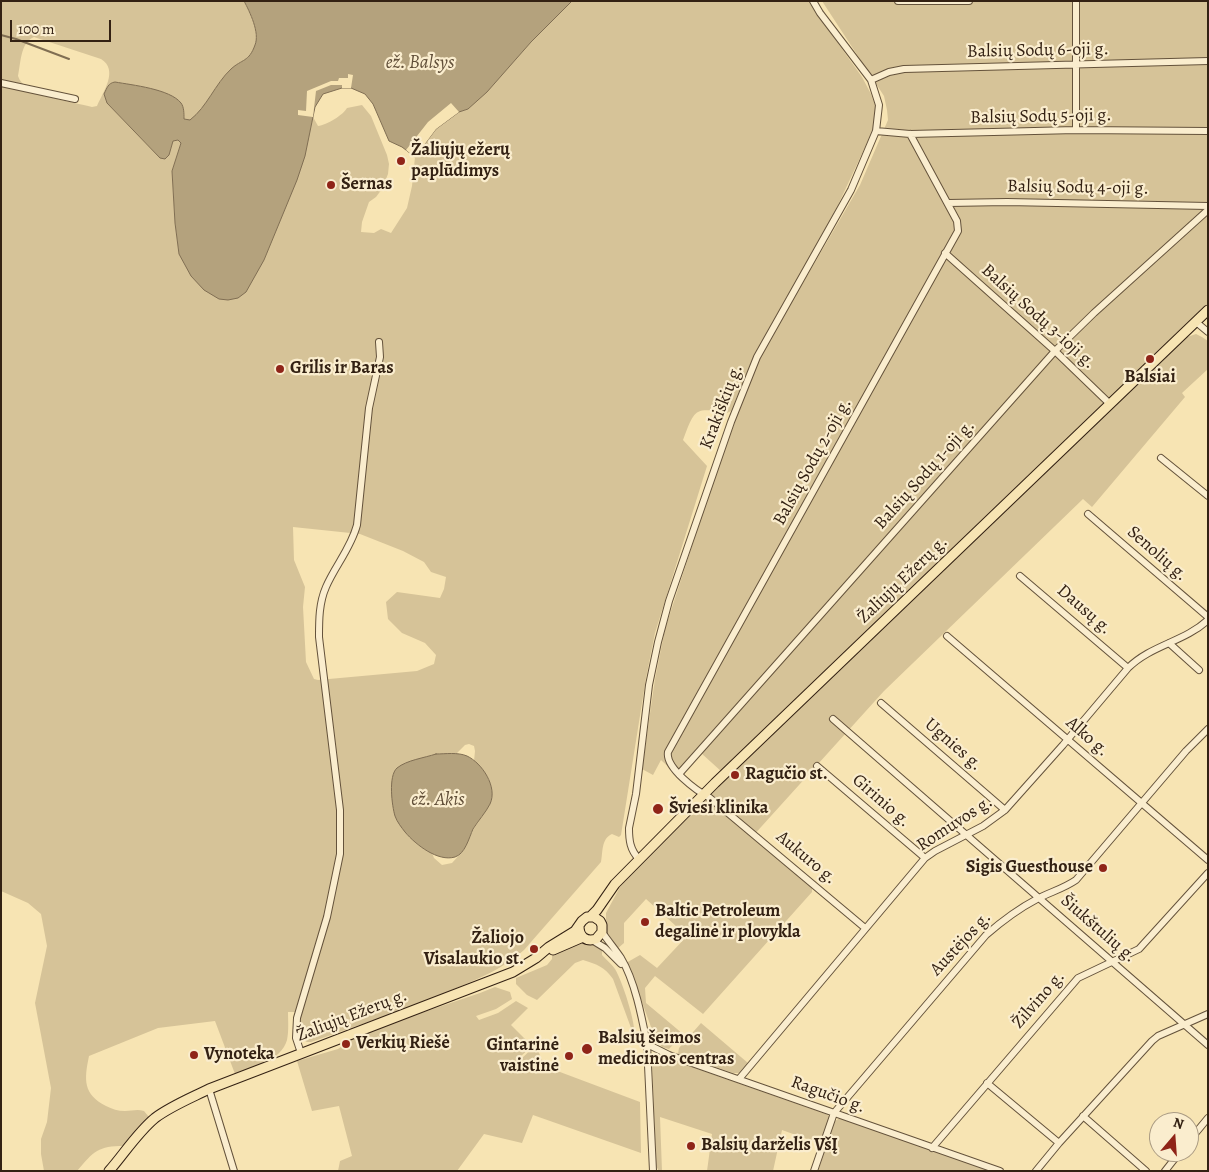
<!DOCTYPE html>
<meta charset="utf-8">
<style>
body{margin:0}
#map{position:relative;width:1209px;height:1172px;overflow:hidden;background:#f7e4b3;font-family:Alegreya,serif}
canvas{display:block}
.frame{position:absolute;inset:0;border:2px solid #332113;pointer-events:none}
.north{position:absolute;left:1149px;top:1112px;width:50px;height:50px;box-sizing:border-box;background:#faedce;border:1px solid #aa9b83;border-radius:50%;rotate:18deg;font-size:14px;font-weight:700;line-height:20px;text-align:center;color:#332113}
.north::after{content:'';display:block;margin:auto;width:18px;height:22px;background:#8f2418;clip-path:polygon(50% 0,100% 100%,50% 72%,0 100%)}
.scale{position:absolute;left:10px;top:20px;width:101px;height:22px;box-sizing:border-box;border:2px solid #332113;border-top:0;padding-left:6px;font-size:15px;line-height:18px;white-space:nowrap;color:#332113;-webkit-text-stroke:4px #faedce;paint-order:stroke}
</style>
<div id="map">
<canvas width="1209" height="1172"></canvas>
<div class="frame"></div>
<div class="north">N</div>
<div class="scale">100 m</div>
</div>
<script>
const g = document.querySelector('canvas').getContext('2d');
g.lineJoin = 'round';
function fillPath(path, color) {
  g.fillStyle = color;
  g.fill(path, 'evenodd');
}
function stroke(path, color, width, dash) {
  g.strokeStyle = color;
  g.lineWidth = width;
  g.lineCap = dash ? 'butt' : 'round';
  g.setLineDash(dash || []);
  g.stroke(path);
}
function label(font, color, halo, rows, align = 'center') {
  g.font = font + ' Alegreya,serif';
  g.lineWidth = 4.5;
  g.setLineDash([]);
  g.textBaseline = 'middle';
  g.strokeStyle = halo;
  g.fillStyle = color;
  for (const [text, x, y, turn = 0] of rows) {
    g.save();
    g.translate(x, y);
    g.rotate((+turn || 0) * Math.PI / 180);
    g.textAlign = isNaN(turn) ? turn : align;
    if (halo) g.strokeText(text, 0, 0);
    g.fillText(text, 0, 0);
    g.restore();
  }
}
const green = new Path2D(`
 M1 1H244C251 14 257 27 256 42 255 58 241 60 231 69 215 84 207 107 190 121L184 119 183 107 161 92 115 82 111 83 106 89 107 103 160 158 169 155 173 141 178 140 181 143 172 171 175 223 179 254 264 260C283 212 303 169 313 117L318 126C327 125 343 115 347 108L362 105 371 116 387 155 389 164 388 174 382 189 376 197 369 202 362 222 361 232 374 233 381 229 391 233 407 208 412 186 415 157 436 129 459 112 468 109 531 42 572 1H808L862 77 871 94 876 107 874 128 831 220 768 331 750 365 731 411 727 413C694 407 695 409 683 440L707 466 655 633 646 678 621 835 619 837 612 834C601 839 603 852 601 862L524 950C503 969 480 978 454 989 408 1009 359 1025 311 1042H307L300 1038 298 1027 302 1012H288C288 1020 289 1031 287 1040 281 1061 253 1067 235 1074L215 1021 158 1028 89 1056C84 1080 83 1094 106 1106 112 1109 118 1111 125 1111 132 1111 137 1109 144 1111L149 1117 124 1146C98 1146 94 1151 77 1171H44L41 1154V1139L47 1122 51 1088 35 1003 47 946 41 914 28 903 1 891ZM34 37 101 59C119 70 103 92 97 106L92 107C74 102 23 96 18 76 21 63 20 43 34 37ZM293 527 360 534 403 551 424 562 431 572 446 577 444 589 440 598 397 592 386 602 388 619 402 633 425 643 436 655 434 664 417 671 318 680 314 679 306 662 303 607 305 587 294 560ZM469 744 474 746 475 751 474 761 489 779 490 804 473 830 463 851 452 863 442 865 434 858 432 853 418 845 406 833 396 818 436 754H456L465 745Z
 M822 1H1208V303L722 772 701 753 678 776 661 760 653 775 642 769 655 679 665 629 706 503 751 377 764 350 860 185 888 120 887 110 884 96Z
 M1196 334 1202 337 1208 341V369L1182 393 1185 397 1092 507 1083 499 884 691 752 837 812 887V892L703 1014 655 976 645 988 646 1003 683 1034 669 1049 662 1047 655 1038 630 969 626 963 640 955 657 968 687 936 646 899 624 923V943L617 949 606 935V913L620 887 636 868 700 804 1076 441 1187 337Z
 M579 941 596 944 602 947V955C606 960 612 964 615 969 622 980 637 1026 634 1036L613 979C605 967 596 964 583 960L575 963 537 1000 527 995 516 984V978L547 965 552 959V956L564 947Z
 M495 987 510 992 512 999 496 1009 476 1016 479 1020 498 1013 516 1001 528 1008 511 1025 532 1046 520 1057 521 1059 536 1045 544 1066 640 1102 641 1153 533 1115 522 1143 484 1134 457 1171H338L340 1161 352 1156 339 1106 312 1111 297 1061 338 1049 362 1033 480 993Z
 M701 1023 748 1063 739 1073H733L678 1054 679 1048Z
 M655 1054 826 1114 829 1116 830 1119 821 1144 782 1130 773 1171H707L712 1134 660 1117 662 1171H659L656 1166 652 1060V1056Z
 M840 1118 991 1171H818L835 1121Z`);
const water = new Path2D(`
 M244 1H572L531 42 487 92 468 109 459 112 436 129 415 157 402 147 389 141 373 104 365 94 351 88H342L323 94 315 107 305 156 297 180 264 260 246 292 238 298 228 300 219 299 204 290 191 276 179 254 175 223 172 171 181 143 178 140 173 141 169 155 165 159 160 158 107 103 104 94C107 88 108 83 115 82 132 85 170 89 181 103 184 107 184 113 184 119L190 120C207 107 215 84 231 69 242 59 249 62 255 45 260 33 250 12 244 1Z
 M436 754C445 754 458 752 467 756 482 763 498 787 490 804 486 812 478 821 473 829 469 838 465 854 455 857 438 862 416 845 405 832 402 828 397 822 395 816 392 806 388 776 397 768 407 760 424 758 436 754Z`);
const pier = new Path2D(`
 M348 74 353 75 351 88H342V85H331L316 91 313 117 298 115V110L306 111 307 91 331 81H338L339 78H348Z
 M451 103 459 112 436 129 415 157 406 150 428 122Z`);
const stream = new Path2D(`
 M1 35 16 39 69 59`);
const minor = new Path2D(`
 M898 1H969
 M871 80 889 72 904 69 1208 61
 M1 83 75 99
 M1076 130V1
 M876 131 910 134 1076 130 1208 131
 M948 203 1007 202 1208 206
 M945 253 1055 351 1110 404
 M1196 322 1208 332
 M1161 458 1208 496
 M1088 514 1208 617
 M1020 576 1128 668
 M947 636 1208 860
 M1169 643 1199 670
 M881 703 1005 810
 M833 719 1208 1045
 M817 766 925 858
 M679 774 1055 351 1094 313 1208 210
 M639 859C630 850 629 840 629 828L636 794 649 685 658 642 669 601 731 422 757 357 851 190 876 131 879 105 871 80 820 13 813 1
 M865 928 710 798C697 791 665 768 668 752L958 231 957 221 910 134
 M602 932C608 941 615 949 621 958 635 981 642 1018 647 1044L653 1171
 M592 940 605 948 621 964
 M647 1044 669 1055 1000 1171
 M301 1053 296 1038 297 1018 327 917 340 854V810L319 637C319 620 319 603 326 587 335 566 351 548 357 525L369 408 380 357 379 342
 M739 1079 925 858 935 851 983 826 1005 810 1063 745 1128 668C1151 645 1184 642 1208 620
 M987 1083 1059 1143
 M209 1089 234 1171
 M1083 1116 1146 1171
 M1189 1141 1208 1118
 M932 1148 1078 978 1139 949 1208 873
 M814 1171 834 1113 986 935C1002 921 1018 909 1037 899 1050 892 1063 889 1076 880L1186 751 1208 729
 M1036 1171 1059 1143 1152 1041 1158 1036 1208 1014
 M1165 1171 1180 1152`);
const major = new Path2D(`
 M590 917 597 910 615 884 715 783 1208 310
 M553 950 583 937
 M109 1171C124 1154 137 1133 155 1118 171 1106 191 1098 209 1089L513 972 536 958 549 947 575 931 582 921 587 917H594L600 921 602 925V932L596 939C586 942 579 937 579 926`);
const markers = [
 [401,161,5,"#8f2418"],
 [331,185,5,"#8f2418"],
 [1150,359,5,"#8f2418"],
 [280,369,5,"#8f2418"],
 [735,775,5,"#8f2418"],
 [658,809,6,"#8f2418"],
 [1103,868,5,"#8f2418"],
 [645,922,5,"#8f2418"],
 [534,949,5,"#8f2418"],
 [346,1044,5,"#8f2418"],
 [587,1049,6,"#8f2418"],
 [194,1055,5,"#8f2418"],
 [569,1056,5,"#8f2418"],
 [691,1146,5,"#8f2418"]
];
const streetNames = [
 ["Balsių Sodų 6-oji g.",1038,51,-1],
 ["Balsių Sodų 5-oji g.",1041,117,-1],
 ["Balsių Sodų 4-oji g.",1078,188,1],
 ["Balsių Sodų 3-ioji g.",1038,317,42],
 ["Krakiškių g.",722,407,-69],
 ["Balsių Sodų 2-oji g.",813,462,-61],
 ["Balsių Sodų 1-oji g.",925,475,-48],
 ["Senolių g.",1157,554,41],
 ["Žaliųjų Ežerų g.",903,580,-44],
 ["Dausų g.",1084,610,41],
 ["Alko g.",1087,737,41],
 ["Ugnies g.",953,745,41],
 ["Girinio g.",881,801,41],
 ["Romuvos g.",955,824,-33],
 ["Aukuro g.",806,858,40],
 ["Šiukštulių g.",1098,929,41],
 ["Austėjos g.",961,944,-47],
 ["Žilvino g.",1039,1000,-49],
 ["Žaliųjų Ežerų g.",352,1016,-21],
 ["Ragučio g.",828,1095,20]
];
const poiNames = [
 ["Žaliųjų ežerų",411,151],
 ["paplūdimys",411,172],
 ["Šernas",341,185],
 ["Grilis ir Baras",290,369],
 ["Balsiai",1150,378,"center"],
 ["Ragučio st.",745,775],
 ["Šviesi klinika",669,809],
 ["Sigis Guesthouse",1093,868,"right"],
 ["Baltic Petroleum",655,912],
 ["degalinė ir plovykla",655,933],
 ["Žaliojo",524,939,"right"],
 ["Visalaukio st.",524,960,"right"],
 ["Balsių šeimos",598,1039],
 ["medicinos centras",598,1060],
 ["Verkių Riešė",356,1044],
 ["Gintarinė",559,1046,"right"],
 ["vaistinė",559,1067,"right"],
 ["Vynoteka",204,1055],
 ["Balsių darželis VšĮ",701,1146]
];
const waterNames = [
 ["ež. Balsys",420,63],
 ["ež. Akis",438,800]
];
fillPath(green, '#d6c398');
fillPath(water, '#b4a27d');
stroke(water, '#806e53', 1);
fillPath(pier, '#f7e4b3');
stroke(stream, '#806e53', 2);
stroke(minor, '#64523b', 8);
stroke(major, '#332113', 11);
stroke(minor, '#faedce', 6);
stroke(major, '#f7e4b3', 9);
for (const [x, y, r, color] of markers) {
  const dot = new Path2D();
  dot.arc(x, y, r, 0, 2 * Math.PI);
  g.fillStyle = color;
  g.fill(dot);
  stroke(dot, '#faedce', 2);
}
label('18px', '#332113', '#faedce', streetNames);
label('bold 18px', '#332113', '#faedce', poiNames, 'left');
label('italic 19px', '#604e38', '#faedce', waterNames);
</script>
